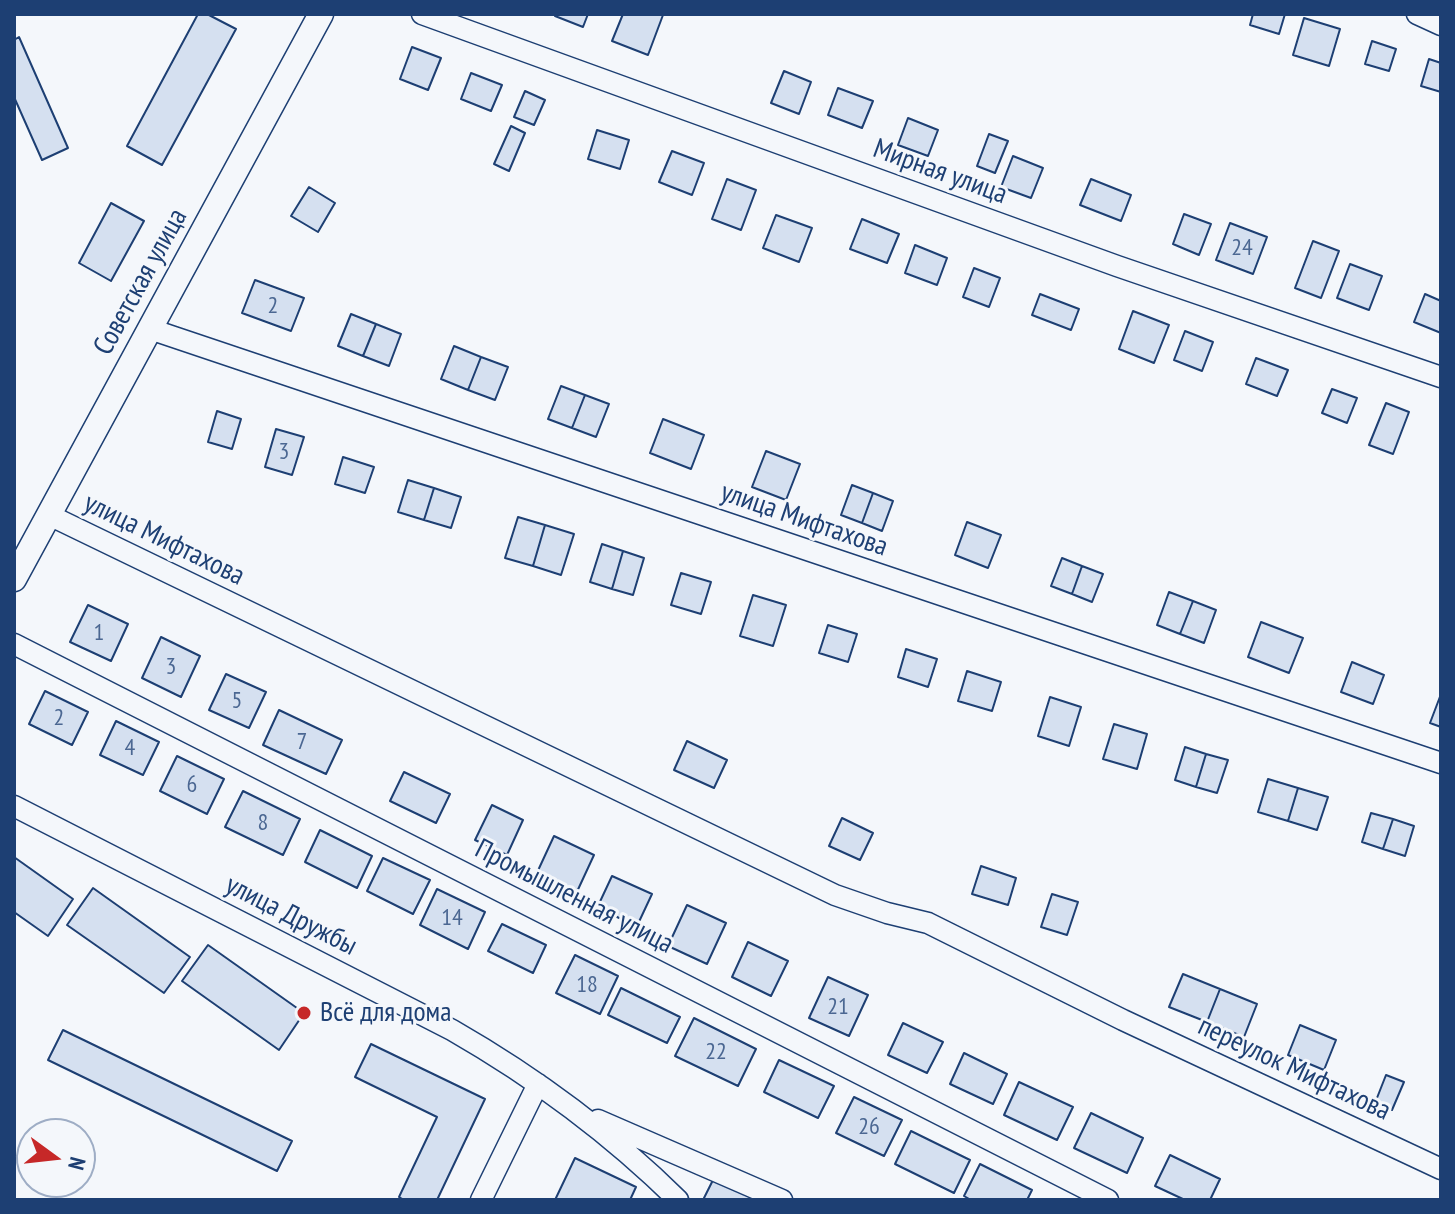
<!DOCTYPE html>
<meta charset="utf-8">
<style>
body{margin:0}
#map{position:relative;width:1455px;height:1214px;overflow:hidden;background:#f4f7fb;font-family:"PT Sans Narrow",sans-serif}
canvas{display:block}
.frame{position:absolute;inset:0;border:16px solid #1d3f73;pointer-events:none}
.north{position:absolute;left:16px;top:1118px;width:80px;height:80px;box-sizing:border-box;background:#f4f7fb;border:2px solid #9eadc5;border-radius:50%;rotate:105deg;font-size:22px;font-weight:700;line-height:32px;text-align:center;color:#1d3f73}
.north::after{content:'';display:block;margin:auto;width:28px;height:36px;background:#c62828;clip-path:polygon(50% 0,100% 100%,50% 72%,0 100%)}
</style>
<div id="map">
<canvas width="1455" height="1214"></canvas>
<div class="frame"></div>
<div class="north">N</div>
</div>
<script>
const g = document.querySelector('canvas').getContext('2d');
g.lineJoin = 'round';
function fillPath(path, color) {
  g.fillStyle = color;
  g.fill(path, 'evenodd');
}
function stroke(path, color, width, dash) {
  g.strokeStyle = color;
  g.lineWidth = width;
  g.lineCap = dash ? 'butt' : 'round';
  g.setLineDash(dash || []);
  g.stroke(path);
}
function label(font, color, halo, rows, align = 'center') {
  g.font = font + ' "PT Sans Narrow",sans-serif';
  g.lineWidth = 6;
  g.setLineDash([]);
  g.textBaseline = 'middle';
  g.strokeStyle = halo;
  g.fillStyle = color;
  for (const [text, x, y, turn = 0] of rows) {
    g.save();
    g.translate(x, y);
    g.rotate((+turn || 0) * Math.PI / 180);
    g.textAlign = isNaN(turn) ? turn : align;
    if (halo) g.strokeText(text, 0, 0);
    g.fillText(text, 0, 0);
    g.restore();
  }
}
const building = new Path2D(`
 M198 14H207L236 29 162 165 127 146Z
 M556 14H588L583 27 555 16Z
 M623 14 663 15 648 55 612 41Z
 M1253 14H1285L1279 34 1250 25Z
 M1304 18 1340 29 1329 66 1293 55Z
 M19 37 68 148 42 160 14 97V40Z
 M1372 41 1396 49 1389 71 1365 64Z
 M412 47 441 58 428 90 400 79Z
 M1429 59 1441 63V92L1421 86Z
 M784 71 811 82 799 114 771 103Z
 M471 73 502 85 491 111 461 99Z
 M838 88 873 101 862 128 828 115Z
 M525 91 545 100 534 125 514 117Z
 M908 118 938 130 928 156 898 145Z
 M511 126 525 133 509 171 494 164Z
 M597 130 629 140 620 169 588 159Z
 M989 134 1008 141 995 173 977 166Z
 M672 151 704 163 692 195 659 182Z
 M1013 156 1043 168 1031 198 1001 187Z
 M727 179 756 190 741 230 712 219Z
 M1091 179 1131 195 1121 221 1080 205Z
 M309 187 335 203 318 232 291 216Z
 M111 203 144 221 111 281 79 263Z
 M1184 214 1211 224 1199 255 1173 244Z
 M776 215 812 228 799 262 763 248Z
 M862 219 899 234 887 263 850 249Z
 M1230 223 1267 237 1253 274 1216 260Z
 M1313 241 1339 251 1321 298 1295 288Z
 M915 245 947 258 937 285 905 273Z
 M1350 264 1382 276 1369 310 1337 298Z
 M974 268 1000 278 989 307 963 297Z
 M255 280 304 298 291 331 242 313Z
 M1040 294 1079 309 1071 330 1032 315Z
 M1425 294 1441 301V333L1414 322Z
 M1133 311 1169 325 1154 363 1119 349Z
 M351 314 376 324 363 356 338 346Z
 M376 324 401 334 389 366 363 356Z
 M1185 331 1213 342 1202 371 1174 360Z
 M454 346 481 357 468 390 441 379Z
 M481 357 508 367 495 400 468 390Z
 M1256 358 1288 370 1277 396 1246 384Z
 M561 386 585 395 572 428 548 419Z
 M1332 389 1357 398 1347 423 1322 413Z
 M585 395 609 404 596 437 572 428Z
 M1386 403 1409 412 1393 454 1369 445Z
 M217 411 241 419 232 449 208 442Z
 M663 419 704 435 691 469 650 453Z
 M276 429 304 437 292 475 265 467Z
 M766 451 800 464 786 500 752 487Z
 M343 457 374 467 365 493 335 484Z
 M408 480 434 488 424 520 398 512Z
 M852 485 873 493 862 523 841 515Z
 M434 488 461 497 451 528 424 520Z
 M873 493 893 501 882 531 862 523Z
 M518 517 545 525 533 566 505 558Z
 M967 522 1001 535 988 568 955 555Z
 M545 525 574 534 561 575 533 566Z
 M602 544 623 551 612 589 590 582Z
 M623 551 644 558 633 595 612 589Z
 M1062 558 1082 566 1072 594 1051 586Z
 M1082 566 1103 574 1092 602 1072 594Z
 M681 573 711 582 701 614 671 605Z
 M1169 592 1193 601 1180 634 1157 625Z
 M753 595 786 605 773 646 740 636Z
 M1193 601 1216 610 1204 643 1180 634Z
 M88 605 128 624 111 661 70 642Z
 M1261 622 1303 638 1289 673 1248 657Z
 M828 625 857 634 848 662 819 653Z
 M161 637 200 656 181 697 142 678Z
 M906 649 937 659 928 687 898 677Z
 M1352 662 1384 675 1373 704 1341 692Z
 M967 671 1001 682 992 711 958 701Z
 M226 674 266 692 249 728 209 710Z
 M45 691 88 712 72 745 29 724Z
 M1441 694V727L1430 723Z
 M1050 697 1081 707 1069 746 1038 736Z
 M279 710 342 740 326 774 263 745Z
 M116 721 159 742 143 775 100 755Z
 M1114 724 1147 734 1137 769 1103 759Z
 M687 741 727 760 714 788 674 770Z
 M1185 747 1206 754 1196 787 1175 780Z
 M1206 754 1228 760 1217 793 1196 787Z
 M177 756 224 779 207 814 160 791Z
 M404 772 450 794 436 823 390 801Z
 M1268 779 1298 788 1288 821 1258 812Z
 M1298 788 1328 797 1317 830 1288 821Z
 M243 791 300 819 283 855 225 827Z
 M492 805 523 820 507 855 475 840Z
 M1371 813 1393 819 1383 849 1362 842Z
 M842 818 873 833 860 860 829 846Z
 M1393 819 1414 826 1405 856 1383 849Z
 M320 830 372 856 357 888 305 862Z
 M554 836 594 855 575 896 535 877Z
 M14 857 73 899 48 936 14 912Z
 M383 858 430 880 413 914 367 891Z
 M981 866 1016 878 1008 905 972 894Z
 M612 876 652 894 637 926 597 908Z
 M93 888 190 957 164 993 67 925Z
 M437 889 485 912 468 949 420 925Z
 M1052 894 1078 902 1067 935 1041 927Z
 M687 905 726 923 707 964 668 946Z
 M502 924 546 945 533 973 488 951Z
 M748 942 788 961 771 996 732 977Z
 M208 945 304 1013 279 1050 182 981Z
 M575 955 618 976 600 1014 556 993Z
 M1183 974 1220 989 1207 1022 1169 1007Z
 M828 977 868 995 849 1036 809 1018Z
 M621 988 680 1017 667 1043 608 1015Z
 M1220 989 1257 1004 1244 1037 1207 1022Z
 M694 1018 756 1049 738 1086 675 1056Z
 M903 1023 943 1042 927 1073 888 1055Z
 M1300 1025 1336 1040 1324 1070 1288 1055Z
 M63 1030 292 1141 277 1171 48 1060Z
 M371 1044 485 1099 437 1200H404L399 1197 437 1117 355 1077Z
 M964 1053 1007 1074 993 1104 950 1084Z
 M779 1060 834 1086 818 1118 764 1092Z
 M1386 1075 1404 1082 1392 1110 1375 1103Z
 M1019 1082 1073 1107 1057 1140 1004 1115Z
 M854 1097 902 1120 884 1156 836 1133Z
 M1091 1113 1143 1138 1127 1173 1074 1148Z
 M911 1131 970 1160 954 1193 895 1164Z
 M1170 1155 1220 1179 1210 1200H1185L1155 1186Z
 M575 1158 636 1187 630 1200H555Z
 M980 1164 1032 1190 1027 1200H971L964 1196Z
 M714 1178 756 1198 755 1200H703Z`);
const minor = new Path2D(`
 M422 14 1117 266 1441 377
 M1417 14 1441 25
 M150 329 1441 763
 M49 515 835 895 887 913 928 923 1123 1020 1441 1169
 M14 644 1108 1200
 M14 806 452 1030C534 1077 610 1133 678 1200
 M598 1120 782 1200
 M481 1200 538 1084`);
const major = new Path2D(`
 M14 579 321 14`);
const markers = [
 [304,1013,8,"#c62828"]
];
const numberNames = [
 ["24",1242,248],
 ["2",273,306],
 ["3",284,452],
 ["1",99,633],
 ["3",171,667],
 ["5",237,701],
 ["2",59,718],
 ["7",302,742],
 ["4",130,748],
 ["6",192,785],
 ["8",263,823],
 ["14",452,918],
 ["18",587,985],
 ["21",838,1007],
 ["22",716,1052],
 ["26",869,1127]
];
const streetNames = [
 ["Мирная улица",940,172,20],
 ["Советская улица",141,282,-61],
 ["улица Мифтахова",804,520,19],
 ["улица Мифтахова",164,540,26],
 ["Промышленная улица",574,897,27],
 ["улица Дружбы",291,916,27],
 ["переулок Мифтахова",1294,1069,25]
];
const poiNames = [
 ["Всё для дома",320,1013]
];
fillPath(building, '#d5e0f0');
stroke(building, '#1d3f73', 2);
stroke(minor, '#1d3f73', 23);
stroke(major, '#1d3f73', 27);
stroke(minor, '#f4f7fb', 20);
stroke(major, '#f4f7fb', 24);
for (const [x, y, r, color] of markers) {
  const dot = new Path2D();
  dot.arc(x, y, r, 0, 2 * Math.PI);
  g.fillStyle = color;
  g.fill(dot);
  stroke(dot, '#f4f7fb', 3);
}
label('24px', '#4b6792', null, numberNames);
label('28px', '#1d3f73', '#f4f7fb', streetNames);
label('28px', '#1d3f73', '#f4f7fb', poiNames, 'left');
</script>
